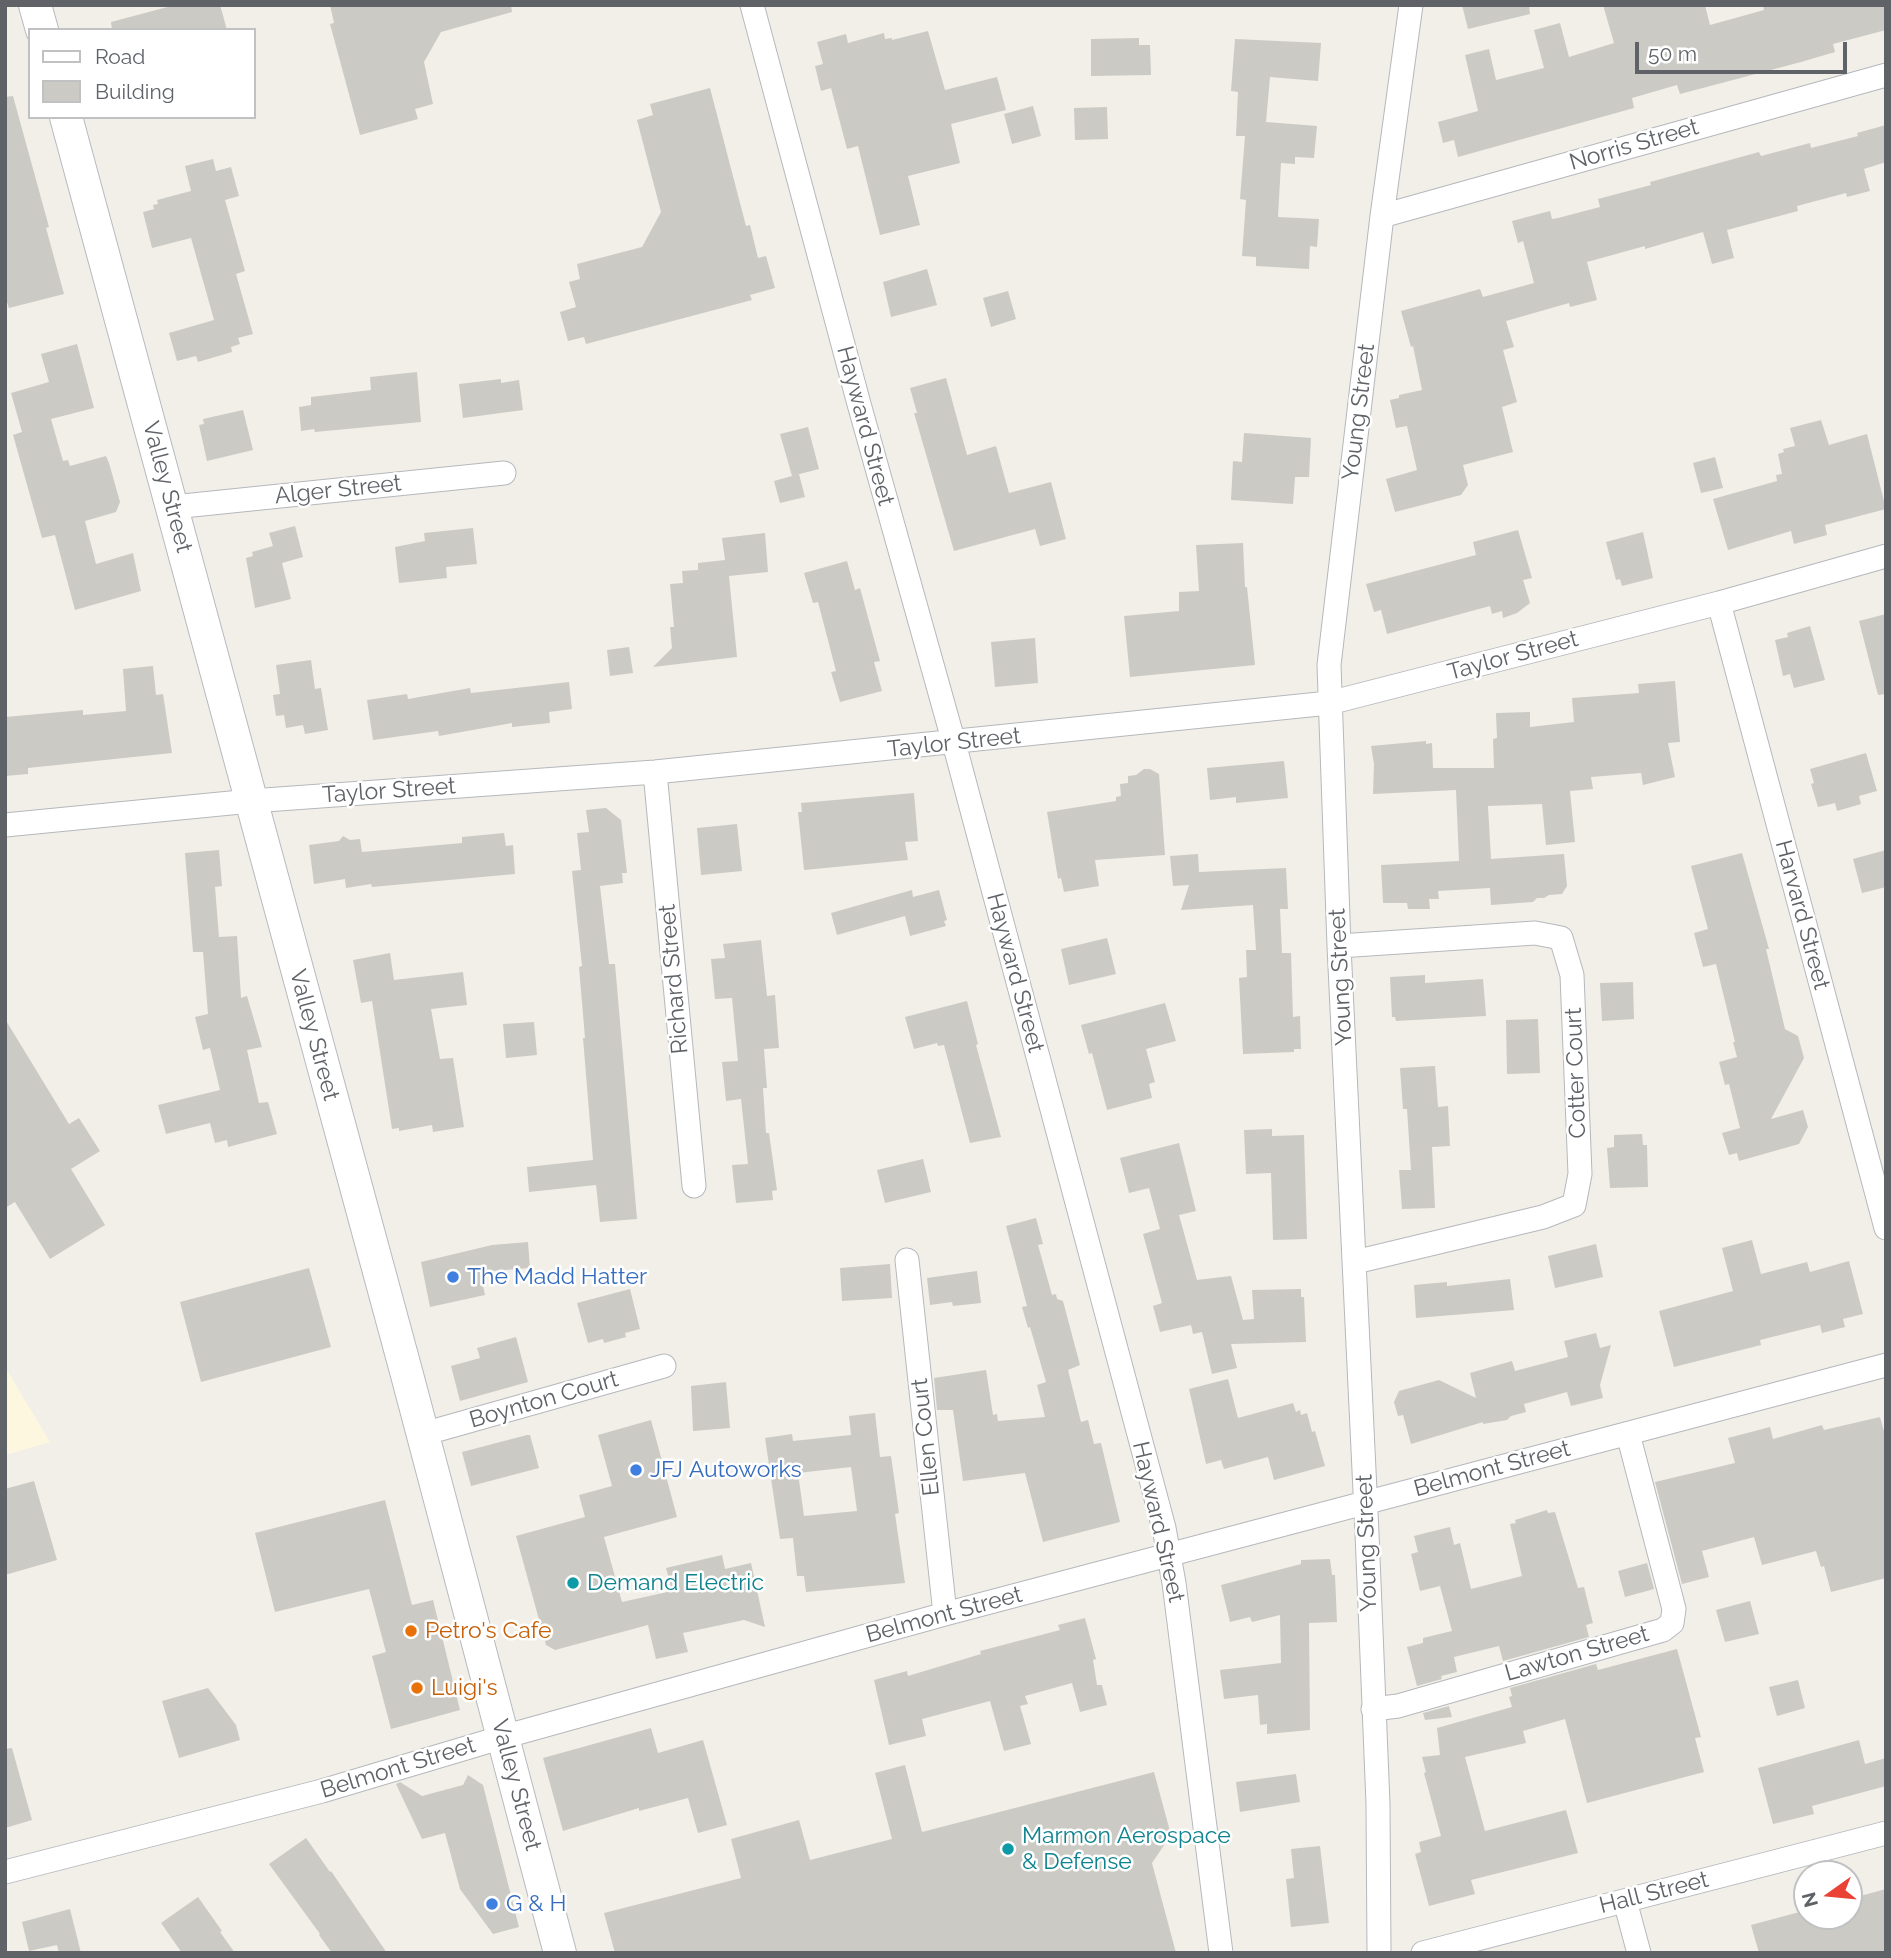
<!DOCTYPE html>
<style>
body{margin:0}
#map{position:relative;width:1891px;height:1958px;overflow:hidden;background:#f1efe8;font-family:Raleway,sans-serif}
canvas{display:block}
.frame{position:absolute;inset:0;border:7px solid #5f6368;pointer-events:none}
.legend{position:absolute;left:28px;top:28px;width:228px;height:91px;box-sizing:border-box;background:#fff;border:2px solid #bfc1c3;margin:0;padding:9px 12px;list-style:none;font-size:21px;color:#5f6368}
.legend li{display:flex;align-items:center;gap:14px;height:35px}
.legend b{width:35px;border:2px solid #bfc1c3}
.north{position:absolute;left:1793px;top:1860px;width:70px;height:70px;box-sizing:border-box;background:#fff;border:2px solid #bfc1c3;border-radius:50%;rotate:255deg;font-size:19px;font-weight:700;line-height:28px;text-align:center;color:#5f6368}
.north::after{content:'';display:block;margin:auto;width:24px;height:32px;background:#ea4335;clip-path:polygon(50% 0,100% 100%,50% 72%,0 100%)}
.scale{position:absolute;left:1635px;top:42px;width:212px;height:32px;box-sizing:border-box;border:4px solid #5f6368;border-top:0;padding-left:9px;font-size:21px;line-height:24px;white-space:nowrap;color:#5f6368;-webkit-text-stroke:5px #fff;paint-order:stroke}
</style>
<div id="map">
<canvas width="1891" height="1958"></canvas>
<div class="frame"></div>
<ul class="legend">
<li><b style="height:9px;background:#fff"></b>Road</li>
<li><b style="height:19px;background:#cccac5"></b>Building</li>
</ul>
<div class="north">N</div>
<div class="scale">50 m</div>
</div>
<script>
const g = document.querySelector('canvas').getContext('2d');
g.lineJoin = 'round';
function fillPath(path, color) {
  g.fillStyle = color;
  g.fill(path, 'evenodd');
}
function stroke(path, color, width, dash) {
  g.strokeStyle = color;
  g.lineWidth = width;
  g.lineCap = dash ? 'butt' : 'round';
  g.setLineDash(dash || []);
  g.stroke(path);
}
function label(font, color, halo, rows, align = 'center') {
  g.font = font + ' Raleway,sans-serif';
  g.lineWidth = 5;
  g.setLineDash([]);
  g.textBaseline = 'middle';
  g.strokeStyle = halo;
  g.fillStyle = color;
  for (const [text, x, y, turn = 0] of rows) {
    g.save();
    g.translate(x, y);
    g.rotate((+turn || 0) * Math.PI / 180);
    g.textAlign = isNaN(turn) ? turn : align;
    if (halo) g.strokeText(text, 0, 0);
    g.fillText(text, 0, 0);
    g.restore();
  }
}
const commercial = new Path2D(`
 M5 1367 50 1442 5 1455Z`);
const building = new Path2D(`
 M175 5H220L227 30H112L111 22Z
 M330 5H511L512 12 441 32 424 62 433 104 415 109 418 119 360 135 330 24 334 23Z
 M1462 5H1529L1530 14 1468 29Z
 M1603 5H1705L1710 25 1764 10 1763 5H1886V30L1833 44 1835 52 1801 62 1680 94 1677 85 1632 98 1634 108 1458 157 1454 140 1443 143 1438 122 1478 111 1465 55 1489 49 1496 80 1544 68 1534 30 1560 23 1569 57 1614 43Z
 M928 31 945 90 997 77 1006 110 951 124 960 163 908 176 920 225 880 235 858 146 847 149 831 88 821 91 815 66 823 64 817 42 846 34 848 43 884 33 885 39 892 38V40Z
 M1139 38V45H1150L1151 75 1091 76V39Z
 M1235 39 1321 43 1318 81 1270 77 1266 122 1317 126 1314 158 1295 157V164L1281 163 1278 217 1319 219 1317 247 1310 246 1309 269 1256 266V257L1242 256 1246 200 1240 199 1245 136H1236L1238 92 1231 91Z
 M710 88 746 226 750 225 758 258 766 256 775 288 750 295 752 300 586 344 584 337 568 341 560 312 576 307 569 282 580 279 577 264 642 247 661 212 637 120 653 115 650 104Z
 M13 96 49 227 46 228 64 294 9 308 5 296V97Z
 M1033 106 1041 136 1012 144 1004 114Z
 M1107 107 1108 139 1075 140 1074 108Z
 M1886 125V162L1864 169 1870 191 1847 197 1846 193 1797 206 1798 211 1727 230 1734 258 1712 264 1703 232 1645 249V246L1587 262 1597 300 1570 307 1569 303 1506 321 1514 347 1503 350 1517 402 1502 407 1513 452 1463 465 1468 485 1461 495 1395 512 1386 479 1417 470 1407 426 1396 428 1390 400 1399 398V395L1422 390 1413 346 1411 347 1401 311 1480 289 1483 297 1534 283 1523 241 1518 243 1512 221 1550 211 1552 219 1558 218 1600 207 1598 199 1651 185 1650 182 1690 171 1759 152 1761 156 1810 143 1811 148 1858 136 1857 133Z
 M213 159 216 171 231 167 239 196 225 200 245 271 236 274 253 334 238 338 240 344 231 347 232 352 198 362 196 356 177 361 169 333 214 320 191 238 152 248 143 212 154 209 153 205 158 204 157 200 191 191 185 166Z
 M927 269 937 305 891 317 883 282Z
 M1008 291 1016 319 991 327 983 298Z
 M77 344 94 408 51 419 63 461 68 460 70 466 106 456 109 463 120 502 116 512 85 521 96 564 133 553 141 591 75 610 55 535 42 538 13 435 22 432 11 393 49 382 41 354Z
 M417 372 421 422 315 432 314 429 301 431 299 407 311 405V397L371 390 370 377Z
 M946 378 967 455 996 446 1009 493 1051 482 1066 539 1040 546 1035 529 954 551 914 413H917L910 388Z
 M501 379V383L519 380 523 410 463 418 459 384Z
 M243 410 253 450 207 461 199 425 204 424 203 419Z
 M1821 420 1829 445 1867 434 1886 509 1825 525 1827 535 1794 544 1791 531 1728 550 1713 499 1777 481 1776 475 1782 474 1778 454 1784 452 1783 449 1795 446 1790 428Z
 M808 427 819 469 792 476 780 434Z
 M1244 433 1311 438 1309 477H1295L1293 504 1231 500 1233 461 1242 462Z
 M1715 457 1723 488 1701 493 1693 463Z
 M799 474 805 497 780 503 774 481Z
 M295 526 303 557 282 563 291 599 255 608 246 558 253 556 252 552 273 546 269 533Z
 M473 528 477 564 446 567 447 578 399 583 395 547 425 541 424 533Z
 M1518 530 1532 578 1523 580 1530 603 1517 613 1503 618 1502 611 1492 614 1490 606 1387 634 1381 610 1374 612 1366 584 1476 555 1473 542Z
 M1643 532 1653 578 1622 586 1620 579 1616 580 1606 542Z
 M765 533 768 572 729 576 737 657 653 667 672 648 670 627H674L670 584 683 583 682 571 698 570V563L725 560 722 538Z
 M1243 543 1245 587H1247L1255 665 1130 677 1124 616 1179 611V592L1199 591 1196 545Z
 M847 561 855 590 860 588 880 661 874 662 882 691 840 702 831 672 836 671 818 602 813 603 804 573Z
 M1886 614V694L1878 695 1859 621Z
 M1810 626 1825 680 1794 688 1790 674 1783 676 1775 640 1788 637 1787 633Z
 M1035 638 1038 683 995 687 991 642Z
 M629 647 633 673 610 676 607 650Z
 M311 660 315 689 321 688 328 730 305 734 303 725 286 728 284 715 276 716 273 695 280 694 276 665Z
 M153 666 156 695 163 694 172 753 28 768V774L5 776V717L83 710V715L126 711 123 669Z
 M1675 681 1680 742 1668 743 1675 777 1643 785 1641 773 1591 777 1593 789 1570 791 1575 842 1546 845 1542 804 1488 806 1491 859 1564 854 1567 886 1562 894 1549 895 1544 898H1537L1533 902 1491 905 1490 888 1438 891 1439 899H1429L1430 909H1408L1407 903H1383L1381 865 1459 861 1456 790 1373 794 1374 764 1371 746 1426 741V744L1432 743 1433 768H1494L1493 739 1497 738 1496 713 1530 712V727L1574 722 1572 698 1639 693 1638 684Z
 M569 682 572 709 549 712 550 723 512 727V723L439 736 438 731 373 740 367 700 407 694 408 699 470 688 471 693Z
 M1866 753 1877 791 1859 796 1861 804 1837 811 1835 803 1818 807 1811 784 1814 783 1810 769Z
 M1284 761 1288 798 1236 803V797L1210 800 1207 768Z
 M1144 769H1150L1159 774 1165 855 1095 860 1099 886 1064 892 1061 878 1058 879 1047 812 1116 801V797L1121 796 1120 784 1128 783V776L1136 775Z
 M914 793 918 841 905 842 908 860 804 870 798 812H802L801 803Z
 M606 808 621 820 627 873H622L623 883 600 886 609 964H615L637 1219 600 1222 596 1185 529 1192 527 1167 593 1160 583 1038H585L579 967 582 966 572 871 581 870 577 833 589 832 586 810Z
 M737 824 742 871 701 875 697 828Z
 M504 833 506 846 513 845 515 874 372 887 371 884 346 888 345 879 314 884 309 845 339 841 343 836 350 840 360 839 362 852 462 843V837Z
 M219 850 222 886 215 887 219 937 237 936 241 998 247 996 262 1047 247 1050 259 1103 268 1102 277 1134 228 1147 227 1140 215 1143 210 1123 166 1134 158 1105 220 1090 210 1048 203 1050 195 1017 208 1014 203 952H193L185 853Z
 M1886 850V887L1862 893 1853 859Z
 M1742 853 1769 949H1766L1785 1029 1798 1036 1804 1058 1771 1119 1803 1110 1808 1127 1799 1144 1739 1161 1737 1153 1729 1155 1722 1133 1740 1128 1729 1084 1725 1085 1719 1062 1737 1057 1733 1042H1735L1716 964 1703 967 1694 933 1708 929 1691 866Z
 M1198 854 1199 872 1286 868 1288 909H1280L1282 953H1291L1293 1017 1300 1016 1301 1049H1294V1052L1243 1054 1239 978 1247 977 1246 950H1256L1253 905 1181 910 1189 885 1173 886 1170 856Z
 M912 890 913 897 939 890 947 920 944 921 946 926 910 936 905 916 837 935 831 913Z
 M1107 938 1116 974 1069 985 1061 949Z
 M761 940 767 996 775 995 779 1048 764 1049 767 1088H763L766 1133H769L777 1190 772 1191 773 1200 736 1203 732 1165 748 1164 741 1099 726 1101 722 1062 738 1061 732 998 715 999 711 959 725 958 723 944Z
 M390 953 394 980 463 972 467 1005 431 1009 440 1059 453 1058 464 1127 433 1132 432 1125 399 1131V1128L392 1129 372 1001 361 1003 353 960Z
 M1425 975V983L1483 979 1486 1016 1396 1021 1395 1017H1392L1390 977Z
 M1633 982 1634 1019 1602 1021 1600 983Z
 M967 1001 978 1044 976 1045 1001 1137 970 1143 944 1045 938 1046 937 1043 914 1049 905 1017Z
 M1165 1003 1176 1041 1146 1049 1155 1082 1149 1084 1152 1098 1107 1110 1092 1053 1089 1054 1081 1025Z
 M5 1019 69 1124 79 1118 100 1151 71 1169 105 1225 50 1259 15 1202 5 1208Z
 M1538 1019 1540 1073 1507 1074 1506 1020Z
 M534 1022 537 1055 506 1058 503 1024Z
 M1435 1066 1438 1107 1448 1106 1450 1146 1432 1147 1435 1208 1402 1209 1399 1170H1411L1407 1109H1403L1400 1068Z
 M1272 1129V1136L1304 1135 1307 1239 1273 1240 1271 1173 1246 1174 1244 1130Z
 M1642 1134 1643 1145H1647L1648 1187 1610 1188 1607 1148 1614 1147V1135Z
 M1179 1143 1196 1211 1179 1215 1197 1280 1231 1276 1243 1320 1254 1319 1252 1290 1301 1289V1297H1304L1306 1342 1231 1344 1237 1368 1212 1374 1202 1332 1193 1334 1191 1325 1160 1332 1153 1306 1162 1303 1143 1234 1160 1229 1149 1188 1129 1193 1120 1158Z
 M923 1159 931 1192 885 1203 877 1170Z
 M1036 1218 1043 1244 1038 1245 1052 1295 1056 1294 1057 1299 1063 1301 1080 1365 1068 1370 1081 1422 1088 1420 1094 1444 1101 1443 1120 1522 1043 1542 1025 1473 963 1481 953 1410H937L934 1378 986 1370 993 1415 997 1414 998 1421 1045 1417 1037 1385 1046 1382 1030 1327 1028 1328 1022 1307 1027 1306 1006 1226Z
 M1752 1240 1761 1274 1807 1262 1810 1272 1849 1261 1863 1314 1843 1319 1845 1327 1822 1333 1820 1325 1760 1340 1761 1345 1674 1367 1659 1311 1733 1291 1722 1248Z
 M528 1242 530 1268 480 1272 485 1295 430 1307 421 1262 492 1245Z
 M1596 1244 1603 1277 1555 1288 1548 1256Z
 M890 1264 892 1298 842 1301 840 1268Z
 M309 1268 331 1347 201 1382 180 1302Z
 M977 1271 981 1303 953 1306 952 1302 930 1305 927 1278Z
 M1510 1279 1514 1310 1416 1318 1414 1285 1447 1282V1286Z
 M630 1289 640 1329 625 1333 626 1337 604 1343 603 1339 588 1343 577 1303Z
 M1596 1333 1600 1348 1611 1345 1600 1385 1603 1398 1571 1406 1567 1392 1524 1404 1526 1412 1511 1416 1507 1420 1483 1424V1422L1411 1444 1403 1415 1398 1416 1394 1402 1399 1391 1439 1380 1476 1398 1470 1373 1512 1361 1515 1371 1568 1357 1564 1341Z
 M516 1337 528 1382 460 1401 451 1366 480 1358 477 1348Z
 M1228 1379 1238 1418 1293 1403 1296 1412 1300 1410 1301 1415 1307 1413 1312 1432 1315 1431 1325 1466 1274 1480 1268 1457 1224 1469 1221 1460 1206 1464 1189 1389Z
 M726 1382 730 1428 693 1431 691 1386Z
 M875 1413 880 1457 891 1456 899 1513 895 1514 905 1583 806 1592 804 1576H797L793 1538 780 1539 765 1438 792 1434 793 1441 851 1435 849 1416ZM851 1467 857 1511 804 1516 798 1473Z
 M1880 1417 1886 1438V1578L1831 1592 1824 1566 1821 1567 1816 1551 1762 1565 1754 1537 1702 1551 1709 1577 1682 1584 1655 1482 1735 1463 1728 1438 1770 1427 1773 1439 1822 1425 1824 1430Z
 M651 1420 677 1517 604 1537 622 1602 672 1591 666 1568 722 1555 725 1569 751 1563 765 1627 744 1620 683 1633 688 1652 656 1659 648 1625 555 1650 546 1645 516 1536 585 1517 579 1495 612 1486 598 1435Z
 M527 1435H530L539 1468 471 1486 462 1452Z
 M34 1481 57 1560 5 1575V1489Z
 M385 1500 412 1605 433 1600 460 1710 391 1729 372 1656 386 1652 369 1589 275 1612 255 1533Z
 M1547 1510 1548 1513 1555 1512 1578 1588 1584 1587 1593 1623 1586 1625 1589 1637 1503 1661 1499 1646 1454 1657 1457 1672 1441 1676 1442 1679 1417 1686 1407 1647 1423 1643V1638L1452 1631 1440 1586 1420 1591 1411 1554 1418 1552 1414 1536 1450 1527 1454 1545 1460 1543 1471 1589 1522 1576 1510 1524 1516 1523 1515 1520Z
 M1330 1559 1332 1575H1335L1337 1622 1309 1623 1310 1730 1267 1734V1724L1260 1725 1258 1695 1224 1699 1220 1670 1281 1663 1280 1615 1252 1622 1250 1617 1230 1622 1221 1585 1301 1564V1560Z
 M1647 1563 1654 1589 1625 1597 1618 1571Z
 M1750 1601 1759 1634 1725 1642 1716 1610Z
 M1085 1618 1096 1659 1093 1660 1097 1685H1102L1107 1705 1080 1712 1072 1683 1025 1696 1028 1704 1020 1706 1031 1744 1004 1751 990 1701 922 1719 926 1736 889 1745 874 1680 907 1671 908 1676 981 1654 980 1651 1060 1630 1058 1625Z
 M1677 1649 1701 1737 1695 1738 1704 1772 1587 1803 1565 1719 1523 1731 1526 1743 1465 1757 1485 1831 1566 1810 1578 1853 1471 1880 1475 1894 1429 1906 1415 1854 1421 1852 1419 1842 1441 1836 1424 1773 1426 1772 1422 1757 1440 1755 1437 1728 1512 1707 1509 1697 1512 1696 1510 1688 1596 1664 1598 1670Z
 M1798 1680 1805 1708 1777 1716 1769 1687Z
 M208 1688 236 1725 240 1740 179 1758 162 1701Z
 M1449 1706 1452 1717 1425 1720 1423 1713Z
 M651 1728 658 1753 703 1740 727 1825 698 1833 688 1798 639 1811V1808L563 1831 543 1758Z
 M1859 1740 1865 1764 1886 1758V1786L1812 1806 1814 1814 1773 1824 1758 1768Z
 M12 1748 32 1820 5 1828V1749Z
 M905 1765 922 1832 1154 1772 1171 1835 1152 1863 1176 1953H615L604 1913 741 1878 731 1839 799 1820 810 1860 892 1839 875 1773Z
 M1296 1774 1300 1802 1240 1812 1236 1782Z
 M468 1775 483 1785 519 1927 493 1934 460 1889 445 1833 422 1839 396 1784 400 1782 422 1796 463 1785Z
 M306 1838 330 1872 331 1871 387 1953H332L319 1935 320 1934 269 1864Z
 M1320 1846 1329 1923 1291 1927 1286 1879 1294 1878 1291 1849Z
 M1886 1889V1953H1759L1751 1925 1807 1910V1916H1849V1899Z
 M198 1897 222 1931 220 1932 235 1953H182L161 1923Z
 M70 1909 81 1953H59L57 1945 29 1951 22 1922Z`);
const street = new Path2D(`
 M752 5 859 404 954 743 1164 1528 1174 1583 1221 1953
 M1382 216 1886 75
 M173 507 504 473
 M1719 603 1886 1228
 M655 772 694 1186
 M5 825 251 801 655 772 1329 703 1719 603 1886 556
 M1339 946 1535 933 1561 938 1572 975 1580 1174 1574 1205 1543 1217 1355 1262
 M907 1260 945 1614
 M423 1434 664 1366
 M1373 1709 1398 1706 1663 1630 1672 1623 1674 1609 1628 1434
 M5 1872 322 1791 503 1737 945 1614 1886 1365
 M1625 1901 1639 1953
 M1379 1953 1378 1804 1367 1533 1339 946 1329 665 1382 216 1411 5
 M1423 1953 1886 1833`);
const secondary = new Path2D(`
 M35 5 42 30
 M66 117 406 1371 560 1953`);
const markers = [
 [453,1277,7,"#3f7fe0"],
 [636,1470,7,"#3f7fe0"],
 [573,1583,7,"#0f9aa8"],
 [411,1631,7,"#e8710a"],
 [417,1688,7,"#e8710a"],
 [1008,1849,7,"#0f9aa8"],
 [492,1904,7,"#3f7fe0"]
];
const streetNames = [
 ["Norris Street",1634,145,-16],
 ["Young Street",1359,412,-83],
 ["Hayward Street",865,426,75],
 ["Valley Street",167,487,75],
 ["Alger Street",338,490,-6],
 ["Taylor Street",1513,656,-15],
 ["Taylor Street",954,743,-6],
 ["Taylor Street",389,791,-4],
 ["Harvard Street",1802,915,75],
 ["Hayward Street",1015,973,75],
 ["Young Street",1341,977,-93],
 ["Richard Street",674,979,-95],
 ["Valley Street",314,1035,75],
 ["Cotter Court",1576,1073,-92],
 ["Boynton Court",544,1400,-16],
 ["Ellen Court",926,1437,-96],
 ["Belmont Street",1492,1469,-15],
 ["Hayward Street",1158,1522,77],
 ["Young Street",1367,1543,-92],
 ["Belmont Street",944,1615,-15],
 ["Lawton Street",1577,1654,-16],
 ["Belmont Street",398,1768,-17],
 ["Valley Street",516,1785,75],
 ["Hall Street",1654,1893,-14]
];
const shopNames = [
 ["The Madd Hatter",467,1277],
 ["JFJ Autoworks",650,1470],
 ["G & H",506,1904]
];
const cultureNames = [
 ["Demand Electric",587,1583],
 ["Marmon Aerospace",1022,1836],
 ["& Defense",1022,1862]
];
const foodNames = [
 ["Petro's Cafe",425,1631],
 ["Luigi's",431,1688]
];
fillPath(commercial, '#fef7e0');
fillPath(building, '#cccac5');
stroke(street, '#b5b8bc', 25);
stroke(secondary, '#b6babf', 34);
stroke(street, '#fff', 23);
stroke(secondary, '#fff', 32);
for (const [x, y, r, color] of markers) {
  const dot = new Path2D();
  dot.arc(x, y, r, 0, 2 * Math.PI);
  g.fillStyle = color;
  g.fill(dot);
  stroke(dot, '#fff', 2.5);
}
label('23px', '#5f6368', '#fff', streetNames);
label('23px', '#366cbe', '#fff', shopNames, 'left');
label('23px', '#0d838f', '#fff', cultureNames, 'left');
label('23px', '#c56008', '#fff', foodNames, 'left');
</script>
